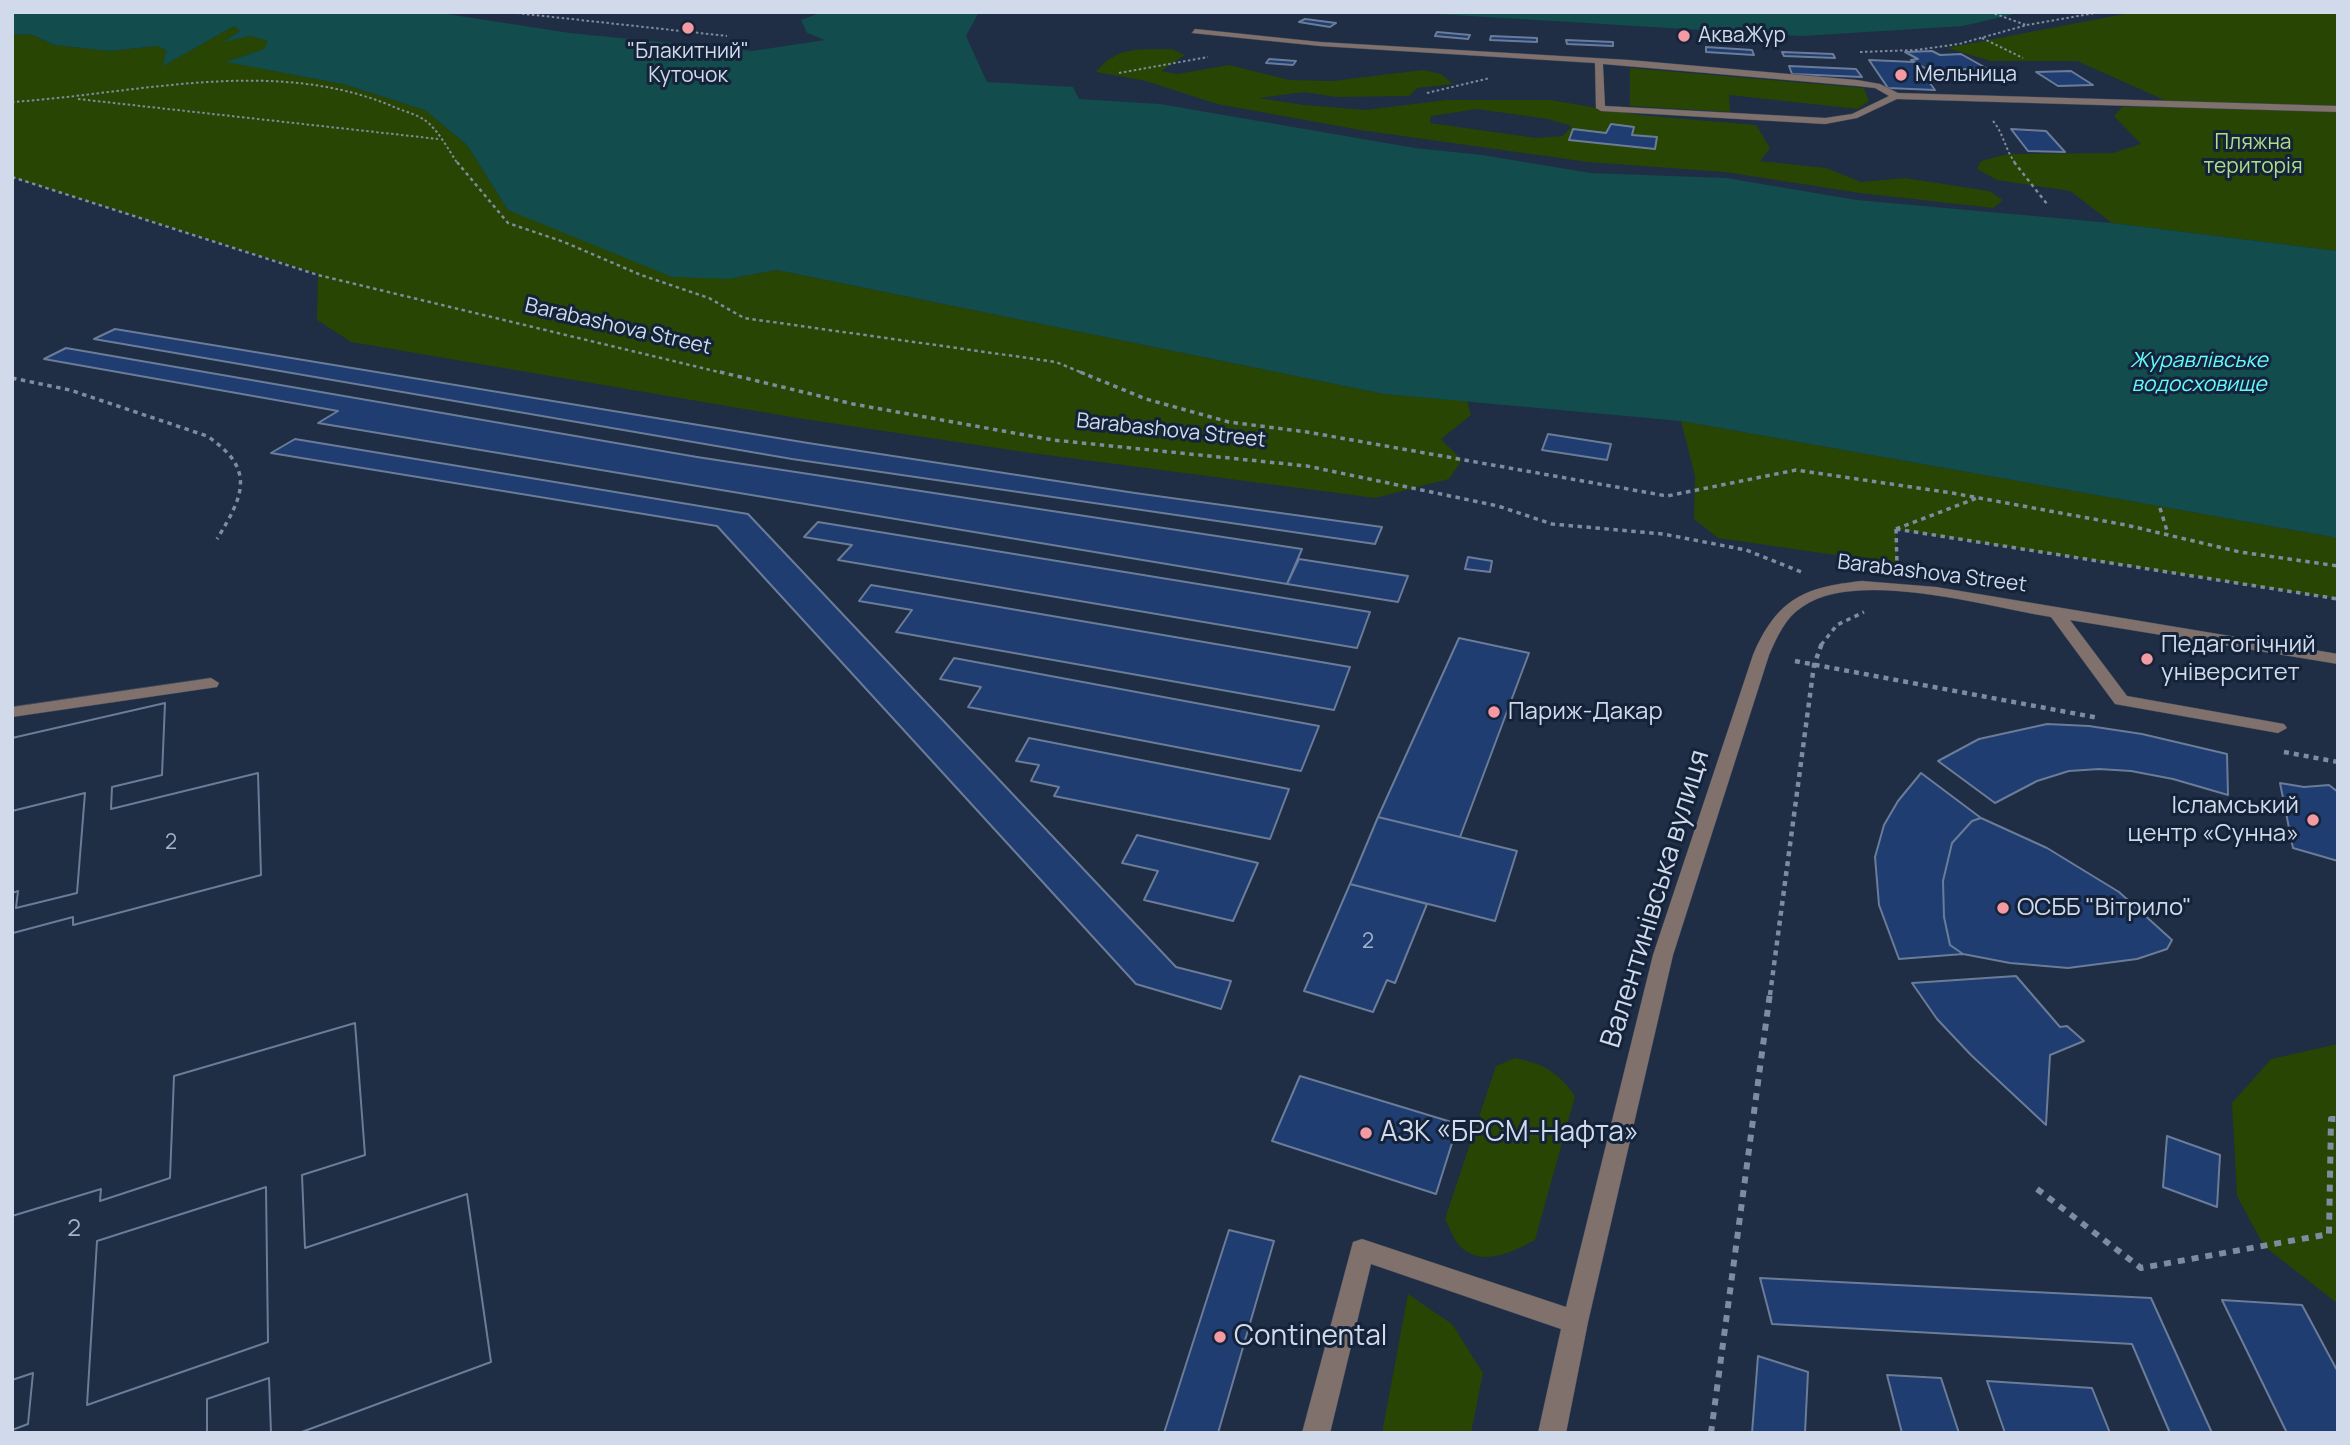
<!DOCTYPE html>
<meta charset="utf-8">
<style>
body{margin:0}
#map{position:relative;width:2350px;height:1445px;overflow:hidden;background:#1f2d45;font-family:Manrope,sans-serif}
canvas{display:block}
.frame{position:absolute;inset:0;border:14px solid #d0daea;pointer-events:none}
</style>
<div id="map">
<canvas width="2350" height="1445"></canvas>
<div class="frame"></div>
</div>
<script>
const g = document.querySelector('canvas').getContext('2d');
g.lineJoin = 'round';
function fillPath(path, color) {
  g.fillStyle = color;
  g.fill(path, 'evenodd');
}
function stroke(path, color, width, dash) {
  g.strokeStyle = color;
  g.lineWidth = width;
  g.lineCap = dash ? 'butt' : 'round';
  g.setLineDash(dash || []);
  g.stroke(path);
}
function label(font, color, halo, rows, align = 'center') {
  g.font = font + ' Manrope,sans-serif';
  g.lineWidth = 6;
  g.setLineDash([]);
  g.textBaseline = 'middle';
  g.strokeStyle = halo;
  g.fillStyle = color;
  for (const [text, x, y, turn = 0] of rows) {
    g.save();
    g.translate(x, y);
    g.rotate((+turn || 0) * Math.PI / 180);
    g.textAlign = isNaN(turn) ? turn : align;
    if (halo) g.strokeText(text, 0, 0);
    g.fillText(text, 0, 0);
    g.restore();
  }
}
const green = new Path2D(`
 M2135 12H2338V251L2112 223 2070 191 1997 180 1977 169 1981 161 2008 154 2113 153 2141 144 2114 116 2122 107H2180L2077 61H1991L1947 48Z
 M234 26 240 31 226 40 251 36 269 41 264 49 228 62 343 84 425 110 467 145 508 210 728 279 777 270 1384 394 1467 401 1471 415 1441 439 1462 460 1449 479 1375 498 1024 452 797 418 351 342 317 320 318 274 12 177V34L33 35 54 45 110 51 157 46 166 50 164 65Z
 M1172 49 1185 55 1161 71 1177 74 1229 65 1289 80 1333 81 1423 70 1441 74 1453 84 1417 88 1409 96 1336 97 1304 92 1259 98 1304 105 1366 110 1446 100H1550L1639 115 1756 125 1770 148 1760 161 1826 168 1861 182 1905 178 1989 191 2003 200 1993 208 1860 193 1725 172 1588 162 1360 130 1217 104 1146 81 1096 72C1117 45 1140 50 1172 49ZM1477 109 1548 119 1572 126 1563 136 1536 138 1430 123 1431 116Z
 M1630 68 1864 88 1869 101 1858 109 1729 95 1730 112 1630 106Z
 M1681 421 2338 538V599L1896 529 1897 564 1718 538 1694 519 1695 476Z
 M2338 1044V1304L2264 1246 2237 1196 2232 1103 2271 1059Z
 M1515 1058C1544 1064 1558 1072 1575 1096L1535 1240C1513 1252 1479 1269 1458 1244 1453 1237 1449 1227 1445 1219L1496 1066Z
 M1408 1294 1452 1324 1483 1373 1471 1433H1382Z`);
const water = new Path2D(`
 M12 12H434L570 33 752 51 825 40 807 33 801 20 822 12H979L966 36 987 82 1073 87 1079 99 1160 104 1415 148 1482 155 1591 173 1726 178 1857 200 2112 223 2338 251V538L1681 421 1384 394 777 270 728 279 672 277 508 210 467 145 425 110 343 84 226 62 264 49 268 41 251 36 223 42 240 31 234 26 163 66 166 50 157 46 110 51 54 45 33 35 12 34Z
 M1403 12H2023L1963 26 1802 36Z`);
const building = new Path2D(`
 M1305 19 1336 23 1330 27 1299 22Z
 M1437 32 1470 35 1468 39 1435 36Z
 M1491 36 1537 38V42L1490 40Z
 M1566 40 1613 42V46L1567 44Z
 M1706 47 1752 50 1754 55 1706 52Z
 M1932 51 1940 55 1961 54 1986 68 1930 71 1911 60 1918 59 1905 52Z
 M1782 52 1833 54 1835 58 1784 56Z
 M1269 59 1296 61 1293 65 1266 63Z
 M1869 60 1914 62 1935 90 1888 88Z
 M1789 66 1856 69 1862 77 1792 74Z
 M2071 71 2093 85 2058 86 2036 72Z
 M1611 124 1634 127 1632 135 1657 137 1655 149 1569 140 1573 129 1606 133Z
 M2011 129 2046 131 2065 152 2028 151Z
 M115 329 808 443 1135 493 1382 527 1375 544 792 459 94 339Z
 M66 348 697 457 1302 549 1287 584 318 423 338 411 44 359Z
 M1548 434 1611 444 1607 460 1542 450Z
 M295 439 748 514 1176 967 1231 981 1221 1009 1136 984 717 526 271 453Z
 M818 522 1370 612 1357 648 838 560 852 545 804 537Z
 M1468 557 1492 561 1490 572 1465 569Z
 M1299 559 1408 576 1398 602 1287 584Z
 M871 585 1350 667 1334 710 896 632 912 610 859 601Z
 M1459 638 1529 653 1460 837 1378 817Z
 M954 658 1319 726 1301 771 968 707 981 687 940 679Z
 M165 703 162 775 112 787 111 809 258 773 261 875 73 925V917L13 933 12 939V893L18 891 16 908 77 893 85 793 12 811V738Z
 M165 703 162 775 112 787 111 809 258 773 261 875 73 925V917L13 933 12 939V893L18 891 16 908 77 893 85 793 12 811V738Z
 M2047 724 2089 726 2142 734 2227 754 2228 795 2173 779 2131 771 2099 769 2069 771 2037 781 1995 803 1938 761 1979 739Z
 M1029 738 1289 789 1270 839 1054 796 1059 787 1031 781 1039 765 1016 761Z
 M1921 773 1981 818 1972 821 1952 843 1943 881 1944 917 1950 945 1963 954 1899 959 1879 905 1875 857 1884 825 1898 801Z
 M2280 783 2304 787 2329 785 2338 792V861L2293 848Z
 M1378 817 1517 851 1495 921 1350 884Z
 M1981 818 2047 848 2119 892 2172 940 2167 949 2137 959 2068 968 2010 963 1963 954 1950 945 1944 917 1943 881 1952 843 1972 821Z
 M1137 835 1258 863 1233 921 1144 900 1158 871 1122 863Z
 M1350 884 1427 904 1395 983 1387 980 1373 1012 1304 991Z
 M2016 976 2060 1027 2067 1026 2084 1041 2050 1055 2046 1125 1971 1055 1937 1019 1912 983Z
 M355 1023 365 1155 302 1175 305 1248 467 1194 491 1362 299 1433H271L269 1378 207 1399V1433H12V1430L28 1424 33 1373 12 1380V1216L101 1189 100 1201 170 1178 174 1076ZM266 1187 268 1342 87 1405 97 1241Z
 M355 1023 365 1155 302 1175 305 1248 467 1194 491 1362 299 1433H271L269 1378 207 1399V1433H12V1430L28 1424 33 1373 12 1380V1216L101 1189 100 1201 170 1178 174 1076Z
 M1300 1076 1458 1124 1436 1194 1272 1141Z
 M2167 1136 2220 1155 2217 1207 2163 1187Z
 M266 1187 268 1342 87 1405 97 1241Z
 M1229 1230 1274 1241 1218 1433H1164Z
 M1760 1278 2151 1298 2212 1433H2170L2132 1344 1772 1324Z
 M2222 1300 2302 1305 2338 1372V1433H2287Z
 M1758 1356 1808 1372 1805 1433H1752Z
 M1887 1375 1941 1378 1959 1433H1902Z
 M1987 1381 2092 1388 2110 1433H2005Z`);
const pathFar4 = new Path2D(`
 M507 12 727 36
 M1990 12 2026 25
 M1982 38 2023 58
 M1860 52 1916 50 1959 44 2027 25 2101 12
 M1119 73 1208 57
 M1427 93 1490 78
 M78 99 438 139
 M12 102C136 94 272 56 392 106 402 111 417 114 426 121 439 131 449 151 458 164
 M1993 121C2004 134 2005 150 2016 164`);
const pathFar3 = new Path2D(`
 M457 162 508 223 564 242 641 275 709 298 744 318 1056 362 1085 374
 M2014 162 2047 204
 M12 177 318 275 727 374`);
const pathFar2 = new Path2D(`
 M720 372 853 404 1053 440 1307 466 1498 506 1552 524 1663 534 1746 550 1804 573
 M1080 372 1146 399 1229 422 1307 432 1667 496 1796 470 1952 493 2126 525 2240 552 2338 566
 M12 378 70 390 207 436C256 469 244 495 217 539
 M2160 508 2168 534
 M1896 529 2338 599
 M1896 529 1977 498
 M1896 529 1897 564
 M1821 645 1837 625 1864 612`);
const pathFar1 = new Path2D(`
 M1795 661 2099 718
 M2284 752 2338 762
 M1770 995 1814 665 1822 643`);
const path = new Path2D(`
 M2037 1189 2141 1268 2329 1234 2331 1119H2338
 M1711 1433 1770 993`);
const minor = new Path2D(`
 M1195 29 1320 42 1629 60 1857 80 1880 84 1898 93 2338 106V112L1897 99 1857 118 1825 124 1601 111 1596 108 1595 63 1320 46 1192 33ZM1603 64 1857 86 1875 88 1889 96 1852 114 1825 118 1605 106Z
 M1862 581 1936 587 2338 654V664L2070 620 2127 696 2284 724 2287 728 2278 733 2115 704 2051 617C1988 607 1857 568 1802 607 1785 618 1777 637 1769 655L1673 955 1588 1322 1566 1433H1538L1561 1329 1371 1264 1330 1433H1302L1353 1242 1362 1239 1566 1307 1653 955 1753 655C1777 599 1804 587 1862 581Z
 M211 678 219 683 217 687 12 717V707Z`);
const markers = [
 [688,28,7,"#f49aa2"],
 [1684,36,7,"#f49aa2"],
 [1901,75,7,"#f49aa2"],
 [2147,659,7,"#f49aa2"],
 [1494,712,7,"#f49aa2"],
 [2313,820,7,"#f49aa2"],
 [2003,908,7,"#f49aa2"],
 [1366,1133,7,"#f49aa2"],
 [1220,1337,7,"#f49aa2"]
];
const farPoinames = [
 ["АкваЖур",1698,36],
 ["\"Блакитний\"",688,52,"center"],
 ["Куточок",688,76,"center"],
 ["Мельница",1915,75]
];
const farParknames = [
 ["Пляжна",2253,143],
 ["територія",2253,167]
];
const farStreetnames = [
 ["Barabashova Street",618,327,13],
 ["Barabashova Street",1171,431,6],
 ["Barabashova Street",1932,574,7]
];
const farWaternames = [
 ["Журавлівське",2199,361],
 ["водосховище",2199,385]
];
const numberNames = [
 ["2",171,843],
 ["2",1368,942]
];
const poiNames = [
 ["Педагогічний",2161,645],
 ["університет",2161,673],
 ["Париж-Дакар",1508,712],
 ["Ісламський",2299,806,"right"],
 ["центр «Сунна»",2299,834,"right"],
 ["ОСББ \"Вітрило\"",2017,908]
];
const nearNumbernames = [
 ["2",74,1229]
];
const nearStreetnames = [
 ["Валентинівська вулиця",1656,899,-73]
];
const nearPoinames = [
 ["АЗК «БРСМ-Нафта»",1380,1133],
 ["Continental",1234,1337]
];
fillPath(green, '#284503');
fillPath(water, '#124c4d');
fillPath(building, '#1f3d70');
stroke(building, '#6b7c99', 2);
stroke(minor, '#3b495f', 1);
stroke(pathFar4, '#7f8b9f', 2, [2.5, 2.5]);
stroke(pathFar3, '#7f8b9f', 2.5, [3.5, 3.5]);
stroke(pathFar2, '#7f8b9f', 3.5, [4.5, 4.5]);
stroke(pathFar1, '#7f8b9f', 4.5, [5, 5]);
stroke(path, '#7f8b9f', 6, [7, 7]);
fillPath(minor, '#81716c');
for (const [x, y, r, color] of markers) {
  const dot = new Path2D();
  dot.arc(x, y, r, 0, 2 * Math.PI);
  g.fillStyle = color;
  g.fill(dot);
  stroke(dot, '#15233a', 2.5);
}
label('21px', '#d0daea', '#15233a', farPoinames, 'left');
label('21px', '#aede86', '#15233a', farParknames);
label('21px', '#d0daea', '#15233a', farStreetnames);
label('italic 21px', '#64f9fc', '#15233a', farWaternames);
label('21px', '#a4b3cc', null, numberNames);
label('24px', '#d0daea', '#15233a', poiNames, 'left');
label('24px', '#a4b3cc', null, nearNumbernames);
label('28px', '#d0daea', '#15233a', nearStreetnames);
label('28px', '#d0daea', '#15233a', nearPoinames, 'left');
</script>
